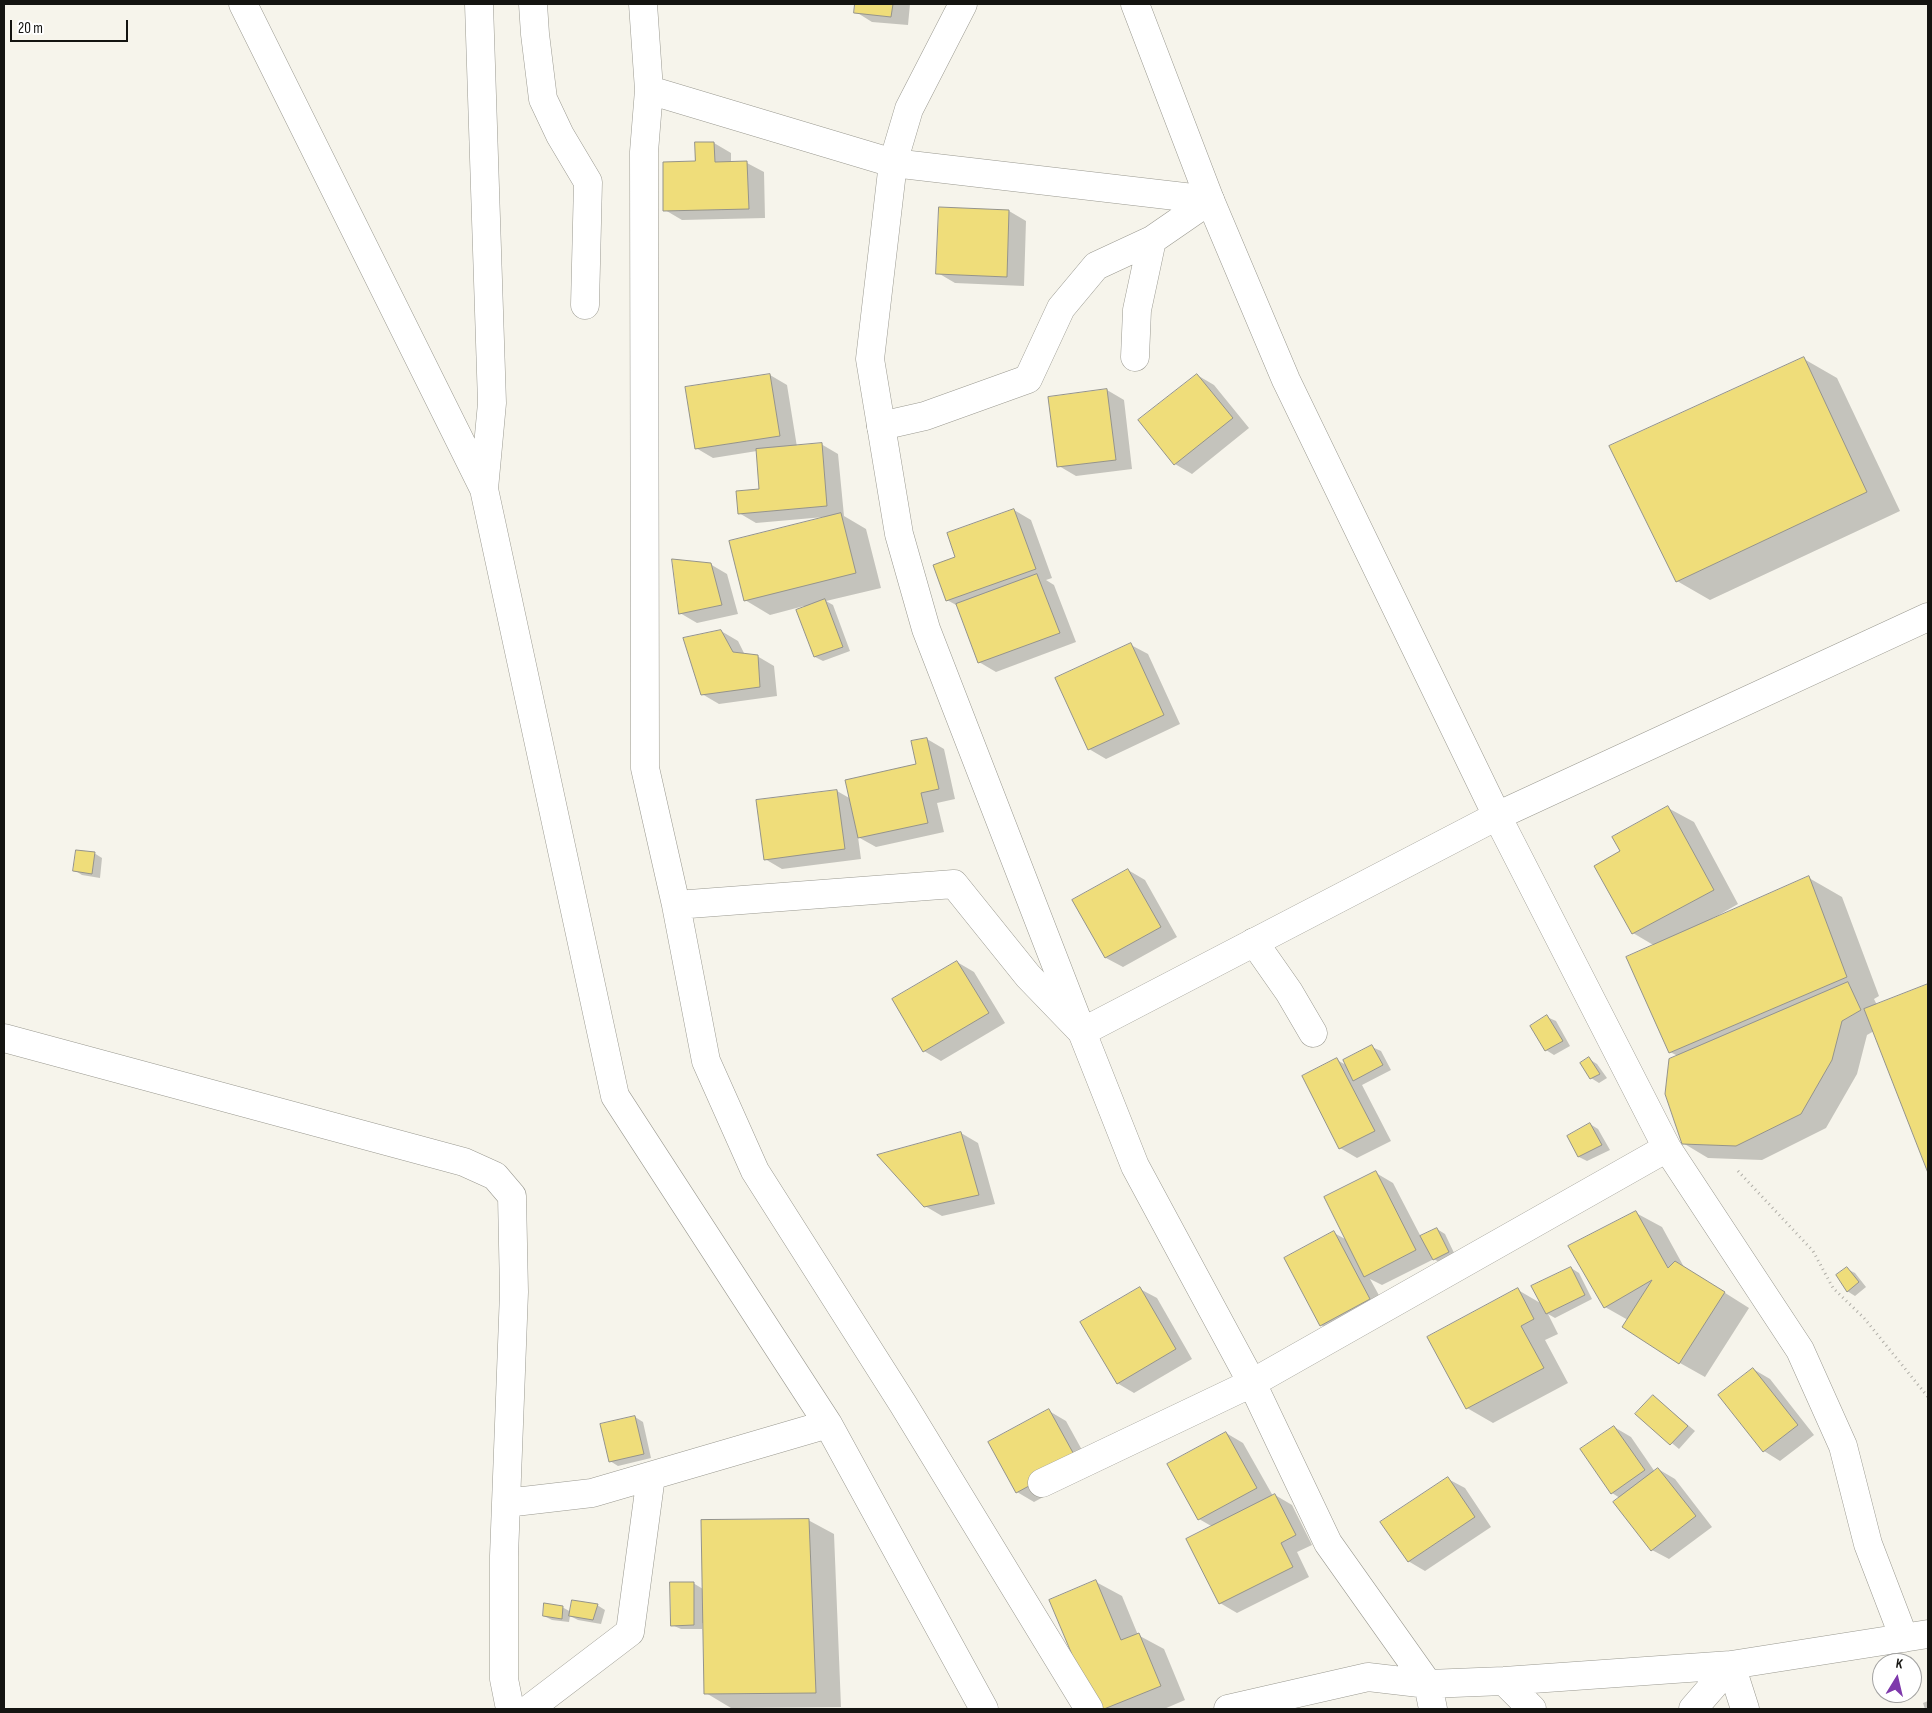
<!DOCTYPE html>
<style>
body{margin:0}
#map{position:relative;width:1932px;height:1713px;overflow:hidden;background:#f6f4eb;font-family:"Sofia Sans Condensed",sans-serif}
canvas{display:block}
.frame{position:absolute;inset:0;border:5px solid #141411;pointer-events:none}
.north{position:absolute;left:1872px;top:1653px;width:50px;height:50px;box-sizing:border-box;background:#fff;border:1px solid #a1a1a0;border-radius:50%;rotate:9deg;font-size:14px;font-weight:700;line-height:20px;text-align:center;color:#141411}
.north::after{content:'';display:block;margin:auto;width:18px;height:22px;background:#7e38ab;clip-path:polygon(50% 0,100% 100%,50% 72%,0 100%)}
.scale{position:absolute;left:10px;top:20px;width:118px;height:22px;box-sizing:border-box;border:2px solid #141411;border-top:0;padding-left:6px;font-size:15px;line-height:18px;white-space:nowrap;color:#141411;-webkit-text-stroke:4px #fff;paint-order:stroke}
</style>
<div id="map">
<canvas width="1932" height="1713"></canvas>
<div class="frame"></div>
<div class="north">K</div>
<div class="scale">20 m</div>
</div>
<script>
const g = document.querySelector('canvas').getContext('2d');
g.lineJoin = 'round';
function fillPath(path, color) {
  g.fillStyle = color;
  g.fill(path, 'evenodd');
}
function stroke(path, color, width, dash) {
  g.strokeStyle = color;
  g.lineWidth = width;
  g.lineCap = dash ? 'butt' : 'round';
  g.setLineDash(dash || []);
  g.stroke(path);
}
const shadow = new Path2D(`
 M856 4H910L908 25 872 22 856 12Z
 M714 143 731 153V163H747L764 172 765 218 682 220 665 210 696 162Z
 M1009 211 1026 221 1024 286 955 283 938 273Z
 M1804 359 1837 378 1900 511 1710 600 1677 581Z
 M770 375 787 385 797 447 821 444 838 454 844 516 866 529 881 588 826 601 833 605 850 651 823 661 815 657 804 606 770 615 745 600 824 517 756 523 739 513 760 490 757 451 713 458 696 448Z
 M1197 375 1214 385 1249 428 1192 474 1175 464Z
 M1107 390 1124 400 1132 469 1076 476 1059 466Z
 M1014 510 1031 520 1052 578 1046 580 1054 585 1076 642 996 672 979 662 958 606 947 600 957 558Z
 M710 564 727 574 738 614 697 623 680 613Z
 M721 631 738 641 745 655 757 656 774 666 777 696 719 704 702 694Z
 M1131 645 1148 654 1180 724 1106 759 1089 749Z
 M927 739 944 749 955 799 937 803 944 832 876 847 858 837 861 859 782 869 765 859 837 791 851 799 918 765Z
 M1668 808 1694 822 1738 904 1712 919 1713 921 1809 878 1842 897 1879 996 1874 999 1877 1005 1928 986V1170L1874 1031 1867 1035 1857 1074 1826 1128 1762 1160 1708 1158 1683 1143 1678 1056 1670 1052 1655 946 1633 933 1622 852Z
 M94 853 102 858 100 878 82 875 74 870Z
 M1128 870 1145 880 1177 937 1123 967 1106 958 1074 900Z
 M957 962 974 972 1005 1023 941 1061 924 1051Z
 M1547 1017 1556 1021 1570 1046 1554 1055 1546 1050Z
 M1372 1047 1381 1051 1391 1070 1362 1085 1391 1141 1357 1158 1340 1148 1304 1077 1337 1060 1346 1065Z
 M1589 1059 1597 1064 1607 1078 1599 1083 1591 1078Z
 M1590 1124 1598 1129 1610 1150 1587 1161 1579 1157 1568 1136Z
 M961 1133 978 1143 995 1204 942 1216 925 1206Z
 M1376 1173 1393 1183 1421 1237 1437 1229 1445 1234 1456 1257 1442 1264 1434 1259 1382 1285 1370 1279 1386 1308 1338 1334 1321 1325 1334 1233 1347 1240Z
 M1636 1213 1662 1227 1684 1267 1749 1308 1705 1377 1680 1363 1628 1320 1605 1307Z
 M1571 1268 1579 1273 1592 1299 1555 1318 1548 1314 1558 1334 1545 1340 1568 1383 1493 1423 1467 1408 1518 1290 1542 1304Z
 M1847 1269 1855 1273 1866 1287 1855 1296 1847 1291Z
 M1140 1289 1157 1298 1192 1359 1134 1393 1117 1383Z
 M1753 1369 1770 1379 1814 1435 1780 1461 1764 1451Z
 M1653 1396 1695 1431 1679 1449 1637 1414Z
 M1049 1411 1066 1421 1093 1470 1034 1502 1017 1492Z
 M635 1417 643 1422 651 1458 618 1466 610 1461Z
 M1614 1427 1631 1437 1655 1472 1658 1469 1675 1479 1712 1527 1669 1559 1652 1550 1620 1498 1612 1493Z
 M1226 1433 1243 1443 1273 1496 1275 1495 1292 1505 1312 1545 1297 1552 1309 1577 1237 1613 1220 1603 1213 1527 1199 1519Z
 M1448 1479 1465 1488 1491 1527 1425 1571 1408 1561Z
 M808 1520 834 1534 841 1707 731 1708 706 1693 704 1623H702V1629H681L672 1625 693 1583 703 1589Z
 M1096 1582 1122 1596 1138 1635 1164 1649 1185 1700 1164 1709H1096Z
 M597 1605 605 1610 601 1624 578 1620 570 1616 569 1622 552 1620 544 1616 562 1607 571 1612Z
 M1928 1701V1709H1925L1923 1703Z`);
const building = new Path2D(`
 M855 4H893L891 17 854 13Z
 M695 142H714L715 162 747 161 749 209 663 211V162L695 161Z
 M939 207 1009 210 1007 277 936 274Z
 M1804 357 1867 492 1676 582 1609 446Z
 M770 374 780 436 695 449 685 387Z
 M1197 374 1233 418 1174 465 1138 420Z
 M1107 389 1116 460 1057 467 1048 397Z
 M822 443 827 506 738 514 736 491 759 489 756 449Z
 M1014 509 1036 569 946 601 933 565 955 557 947 533Z
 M841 513 856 573 744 601 729 541Z
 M672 559 711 563 722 605 679 614Z
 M1037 574 1060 633 978 663 956 604Z
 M825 599 843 647 814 657 796 610Z
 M721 630 733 652 758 655 760 687 701 695 683 638Z
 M1131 643 1164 715 1088 750 1055 678Z
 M927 738 939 789 921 793 928 823 858 838 845 780 916 764 911 741Z
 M837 790 845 849 764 860 756 800Z
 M1668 806 1714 890 1632 934 1594 866 1620 851 1612 837Z
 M76 850 95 852 92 874 73 871Z
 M1128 869 1161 927 1105 958 1072 900Z
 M1809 876 1847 977 1669 1053 1626 957Z
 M957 961 989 1013 923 1052 892 999Z
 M1848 982 1861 1010 1842 1021 1832 1060 1801 1114 1736 1146 1682 1144 1665 1094 1669 1059Z
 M1928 984V1173L1864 1009Z
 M1547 1015 1563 1041 1545 1051 1530 1026Z
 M1372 1045 1383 1065 1353 1081 1343 1060Z
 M1589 1057 1600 1074 1590 1079 1580 1063Z
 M1337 1058 1375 1131 1339 1149 1302 1076Z
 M1590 1123 1602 1145 1578 1157 1567 1136Z
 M961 1132 979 1195 924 1207 877 1155Z
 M1376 1171 1416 1250 1364 1277 1324 1197Z
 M1636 1211 1668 1268 1675 1261 1725 1292 1679 1364 1622 1327 1652 1280 1604 1308 1568 1246Z
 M1437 1228 1449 1252 1433 1260 1420 1236Z
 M1334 1231 1370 1299 1320 1326 1284 1258Z
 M1571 1267 1585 1295 1546 1314 1531 1286Z
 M1847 1267 1859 1282 1847 1292 1836 1275Z
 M1140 1287 1176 1349 1117 1384 1080 1322Z
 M1518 1288 1534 1319 1521 1326 1544 1368 1466 1409 1427 1337Z
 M1753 1368 1798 1425 1763 1452 1718 1395Z
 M1653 1395 1688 1426 1670 1445 1635 1414Z
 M1049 1409 1077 1460 1016 1493 988 1442Z
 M635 1416 644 1454 609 1462 600 1424Z
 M1614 1426 1645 1470 1611 1494 1580 1449Z
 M1226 1432 1257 1488 1198 1520 1167 1464Z
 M1658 1468 1696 1516 1651 1551 1613 1502Z
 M1448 1477 1475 1517 1408 1562 1380 1522Z
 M1275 1494 1296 1535 1281 1543 1293 1567 1219 1604 1186 1539Z
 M809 1519 816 1693 704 1694 701 1520Z
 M1096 1580 1121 1640 1139 1633 1161 1686 1104 1709H1095L1049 1600Z
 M670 1582H694V1625L671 1626Z
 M572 1600 598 1604 593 1620 569 1616Z
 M544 1603 563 1606 562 1619 543 1616Z`);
const path = new Path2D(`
 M1738 1171 1813 1251 1833 1288 1864 1318 1928 1397`);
const minor = new Path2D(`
 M243 4 484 489 615 1096 828 1424 984 1709
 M479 4 492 403 484 489
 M533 4 535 34 543 99 560 135 588 182 585 305
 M643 4 649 90
 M1135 357 1137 310 1152 240 1210 200
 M881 426 925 416 1028 379 1061 308 1096 266 1152 240
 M1497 816 1667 1148 1800 1350 1843 1446 1868 1544 1904 1638
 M676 905 954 884 1028 976 1082 1032 1135 1166 1252 1383 1328 1543 1428 1684 1433 1709
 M1254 942 1289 992 1313 1033
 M4 1038 464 1162 495 1176 512 1196 514 1292 504 1556V1679L510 1709
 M1042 1483 1252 1383 1667 1148
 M506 1503 592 1493 828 1424
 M1731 1665 1745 1709
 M1504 1681 1532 1709
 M529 1709 630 1632 651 1476
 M1089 1709 903 1404 755 1171 706 1061 676 905 645 768 644 152 649 90 893 163 1210 200
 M1228 1709 1368 1677 1428 1684 1504 1681 1731 1665 1928 1634
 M1693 1709 1731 1665`);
const tertiary = new Path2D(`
 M963 4 909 109 893 163 870 359 899 534 926 629 1082 1032 1497 816 1928 617
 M1135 4 1210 200 1286 380 1497 816`);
fillPath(shadow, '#0003');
fillPath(building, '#efdd7a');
stroke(building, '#94938b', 1);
stroke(minor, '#9a9990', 29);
stroke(tertiary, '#9a9990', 29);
stroke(path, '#b0aea7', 3, [1, 4]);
stroke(minor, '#fff', 28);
stroke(tertiary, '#fff', 28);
</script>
